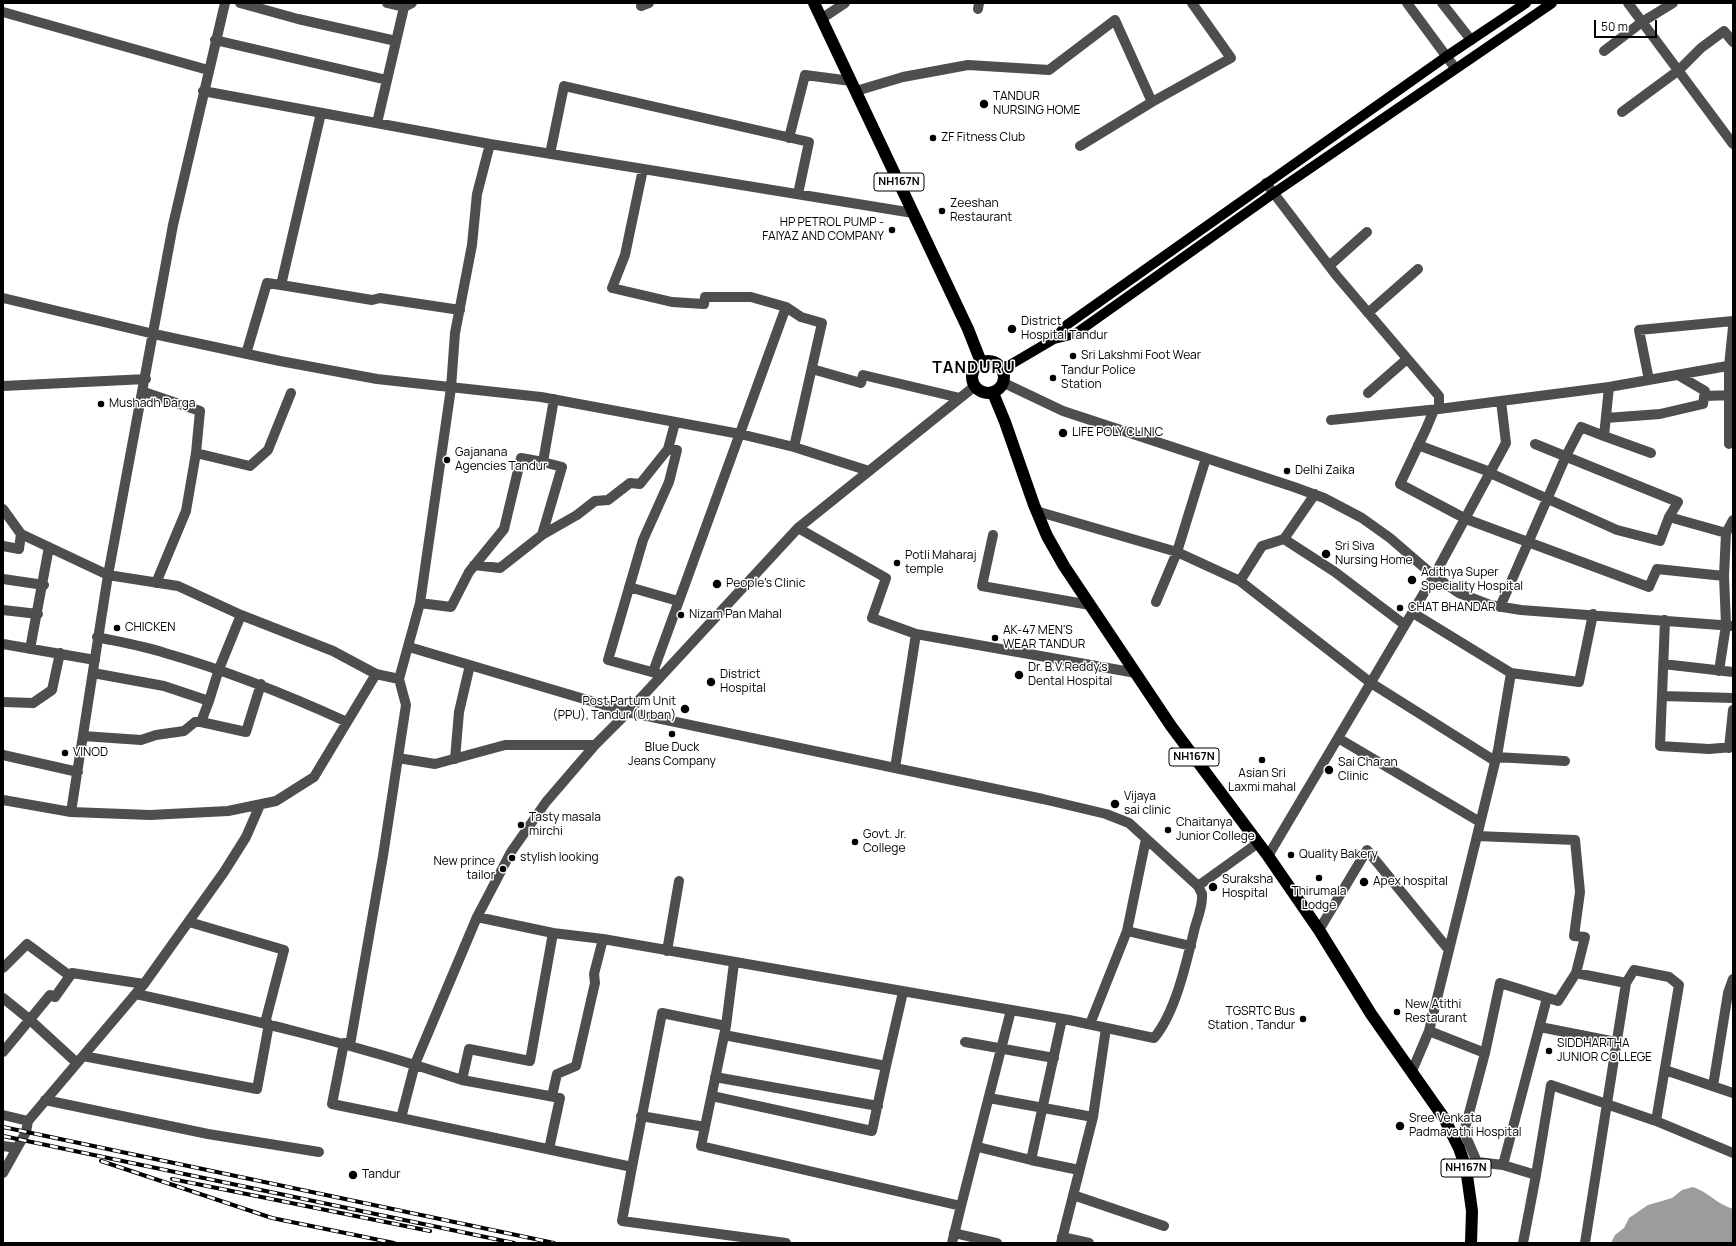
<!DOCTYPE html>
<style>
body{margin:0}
#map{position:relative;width:1736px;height:1246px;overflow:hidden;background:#fff;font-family:Manrope,sans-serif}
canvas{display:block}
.frame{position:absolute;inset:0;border:4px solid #000;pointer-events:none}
.scale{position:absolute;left:1594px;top:20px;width:63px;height:18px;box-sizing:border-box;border:2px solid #000;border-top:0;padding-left:5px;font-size:12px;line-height:14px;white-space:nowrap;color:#000;-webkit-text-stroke:3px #fff;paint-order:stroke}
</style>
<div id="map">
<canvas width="1736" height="1246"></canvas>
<div class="frame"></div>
<div class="scale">50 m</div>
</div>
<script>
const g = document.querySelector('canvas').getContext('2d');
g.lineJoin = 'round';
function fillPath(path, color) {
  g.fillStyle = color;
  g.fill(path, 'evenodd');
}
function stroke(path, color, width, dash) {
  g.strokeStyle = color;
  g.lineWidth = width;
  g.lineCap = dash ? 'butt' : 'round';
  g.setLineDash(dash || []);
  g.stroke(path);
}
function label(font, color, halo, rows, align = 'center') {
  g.font = font + ' Manrope,sans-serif';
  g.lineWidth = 3;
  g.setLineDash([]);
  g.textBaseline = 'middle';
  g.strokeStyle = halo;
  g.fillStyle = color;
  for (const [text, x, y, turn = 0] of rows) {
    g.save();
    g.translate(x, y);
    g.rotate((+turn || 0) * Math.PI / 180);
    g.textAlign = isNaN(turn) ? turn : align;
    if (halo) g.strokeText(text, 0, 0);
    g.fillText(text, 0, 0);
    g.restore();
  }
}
const water = new Path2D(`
 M1693 1187C1708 1192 1717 1204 1733 1209V1243H1611L1615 1235 1624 1228 1629 1218 1648 1205 1672 1198 1682 1190Z`);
const minor = new Path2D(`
 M240 3 298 19 396 41
 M387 3 404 7 412 3
 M1407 3 1455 68
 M1442 3 1471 40
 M1628 3 1733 144
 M641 6 649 3
 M978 9 979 3
 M3 12 208 70
 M821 19 845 3
 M215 40 387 80
 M1604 51 1642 22 1673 3
 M203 91 490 144
 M856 91 903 77 968 65 1049 70 1115 20 1152 102 1080 146
 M1152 102 1231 58 1192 3
 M1622 112 1679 70 1701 48 1724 31 1733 42
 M377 123 405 3
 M789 138 805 75 851 81
 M550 154 564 86 809 142 798 194
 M643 169 625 255 612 288 672 302 704 304 705 297H751L786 307
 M1266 183 1336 275 1439 396V409L1609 387 1733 365
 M1329 266 1367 232
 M281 285 372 300 380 298 460 310
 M3 298 154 334 280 361 377 379 541 397 740 434 794 447 869 471
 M1368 313 1418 269
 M246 354 267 283 281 285 321 113
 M812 369 861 383 863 375 960 398
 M1649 380 1639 330 1733 321
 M1004 383 1063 411 1294 487 1324 498 1362 518 1390 538 1434 576 1459 593 1490 605 1521 610 1733 626
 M3 386 146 379
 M144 392 200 411 196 453
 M1368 393 1407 359
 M1705 396 1733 395
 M1434 410 1426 429 1400 484 1466 519 1649 587 1657 569 1724 576 1726 533 1733 520
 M1606 418 1660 414 1703 404 1705 391 1678 375
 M1331 420 1439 409
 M1604 436 1651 453
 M1535 444 1678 502 1669 517
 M1729 444V366L1733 327
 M1418 445 1490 472
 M1206 458 1177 552 1240 581 1371 683 1495 761
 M1490 473 1617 530 1660 541 1669 517 1726 533
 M1315 494 1284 539 1335 572 1405 625
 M3 509 21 534 108 575 178 586 241 615 333 651 376 674 399 679
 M1036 511 1177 552 1156 602
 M798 528 886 578 872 618 916 634
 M542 535 562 467 543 462
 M993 535 982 586 1090 605
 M3 546 19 549 21 534
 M474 565 500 568 542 535 577 515 595 501 608 500 630 483 640 484 668 449 675 423
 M3 579 44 585
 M1240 581 1262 546 1284 539
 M156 583 186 511 196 453 250 466 268 450 291 393
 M629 587 678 601
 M420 603 451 607 469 572 504 529 521 458 543 462 554 399
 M1500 607 1566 456 1581 427 1604 436 1609 387
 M3 610 38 614
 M1413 613 1511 673
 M1665 620 1660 746 1709 749 1733 747
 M97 637C120 642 143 646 165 653 228 671 288 695 347 722
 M3 644 95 660
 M409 647 628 712 1043 799 1106 814 1129 823 1198 886C1199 888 1201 892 1202 894 1203 905 1198 917 1195 927 1187 960 1176 1012 1154 1038L1069 1020 603 939 553 933 477 917
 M30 649 49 547
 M1663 664 1733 672
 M1719 671 1726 625 1724 576
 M653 672 786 307 801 317 822 323 794 447
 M93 673 164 686 209 701 219 669 241 615
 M659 674 608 660 643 540 669 482 677 450 668 449
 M1662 696 1733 698
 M209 701 201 722 246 732 261 684
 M3 702 33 703 52 690 60 653
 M83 736 141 740 156 735 184 731 195 722H201
 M1338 738 1480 822
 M1729 748 1733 710
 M3 755 78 772
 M1496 757 1565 761
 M398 758 435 764 505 745H595
 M455 759 459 712 470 665
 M895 768 916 634 1136 673
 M3 800 71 812 150 815 228 811 276 801 314 777 376 674
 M71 812 108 575 173 225 225 3
 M1268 856 1434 576 1506 443 1501 401
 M1198 886 1258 843
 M189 922 284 950 265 1023
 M1319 930 1367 850 1449 950
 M1127 931 1146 839
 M667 951 679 881
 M3 968 27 944 70 976
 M1576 973 1626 983 1585 1243
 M1626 983 1634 970 1669 977 1679 985 1656 1121
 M136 994C246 1018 354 1044 462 1080L469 1049 530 1061 553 933
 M3 998 29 1019 77 1063
 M1090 1024 1127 931 1191 946
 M726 1026 701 1146 961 1206 1011 1010
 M1540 1027 1616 1042
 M1429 1031 1485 1053 1500 983 1558 1001 1576 973 1585 937 1574 936 1580 892 1575 840 1477 836
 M724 1035 886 1066 903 992
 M965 1042 1054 1058
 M344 1043 332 1104 401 1118 415 1064 477 917 511 852 546 802 595 745 627 713 798 528 975 386
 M350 1045 383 856 406 705 399 679 420 603 451 388 455 333 472 245 477 194 490 144 913 213
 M3 1052 50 995 55 997 72 973 144 984
 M1485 1053 1464 1132 1477 1162 1503 1165 1547 998
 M83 1056 257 1089 269 1024
 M1665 1070 1733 1093
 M1412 1071 1429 1031 1477 836 1498 750 1511 673 1579 682 1593 614
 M715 1077 878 1106
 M462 1080 560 1098 549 1149
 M1713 1086 1728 993 1733 979
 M552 1096 557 1074 576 1066 595 983 594 974 603 939
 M712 1096 872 1131 886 1066
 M989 1098 1093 1117
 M45 1100 208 1134 319 1152
 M3 1115 28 1121
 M641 1116 705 1127
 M401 1118 632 1167 622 1221 786 1243
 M3 1146 17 1148
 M978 1147 1031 1160 1062 1019
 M1031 1160 1079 1170
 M1503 1165 1536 1175 1551 1085 1656 1121 1733 1153
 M632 1167 662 1013 726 1026 734 963
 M3 1173 26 1132 28 1121 144 984 224 872 246 837 260 805
 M1073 1195 1164 1226
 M954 1233 997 1243
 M1062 1237 1089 1243
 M952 1243 961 1206
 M1061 1243 1093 1117 1106 1028
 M1523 1243 1536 1175`);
const major = new Path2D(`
 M1054 339 1068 324 1447 56 1526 3
 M1003 369 1054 339 1075 334 1274 193 1552 3`);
const highway = new Path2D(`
 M814 3 968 329 981 362
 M972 377a16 16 0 1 1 32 0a16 16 0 1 1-32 0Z
 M993 393 1005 422 1034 505 1047 536 1064 566 1171 726 1268 856 1319 930 1371 1014 1444 1118 1459 1148 1466 1168 1472 1211 1471 1243`);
const rail = new Path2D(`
 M3 1127 554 1243
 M3 1136 514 1243
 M101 1161 272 1218 394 1243
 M172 1179 430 1231`);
const markers = [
 [984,104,5,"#000"],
 [933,138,4,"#000"],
 [942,211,4,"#000"],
 [892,230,4,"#000"],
 [1012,329,5,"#000"],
 [1073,356,4,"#000"],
 [1053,378,4,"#000"],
 [101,404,4,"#000"],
 [1063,433,5,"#000"],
 [447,460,4,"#000"],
 [1287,471,4,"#000"],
 [1326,554,5,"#000"],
 [897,563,4,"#000"],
 [1412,580,5,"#000"],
 [717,584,5,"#000"],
 [1400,608,4,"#000"],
 [681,615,4,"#000"],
 [117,628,4,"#000"],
 [995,638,4,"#000"],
 [1019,675,5,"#000"],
 [711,682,5,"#000"],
 [685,709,5,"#000"],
 [672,734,4,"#000"],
 [65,753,4,"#000"],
 [1262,760,4,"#000"],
 [1329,770,5,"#000"],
 [1115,804,5,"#000"],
 [521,825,4,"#000"],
 [1168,830,4,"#000"],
 [855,842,4,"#000"],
 [1291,855,4,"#000"],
 [512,858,4,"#000"],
 [503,869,4,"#000"],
 [1319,878,4,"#000"],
 [1364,882,5,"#000"],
 [1213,887,5,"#000"],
 [1397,1012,4,"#000"],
 [1303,1019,4,"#000"],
 [1549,1051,4,"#000"],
 [1400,1126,5,"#000"],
 [353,1175,5,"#000"]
];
const shields = [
 [899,182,50],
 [1194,757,50],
 [1466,1168,50]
];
const shieldNames = [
 ["NH167N",899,182],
 ["NH167N",1194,757],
 ["NH167N",1466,1168]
];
const poiNames = [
 ["TANDUR",993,97],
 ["NURSING HOME",993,111],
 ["ZF Fitness Club",941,138],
 ["Zeeshan",950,204],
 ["Restaurant",950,218],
 ["HP PETROL PUMP -",884,223,"right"],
 ["FAIYAZ AND COMPANY",884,237,"right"],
 ["District",1021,322],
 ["Hospital Tandur",1021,336],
 ["Sri Lakshmi Foot Wear",1081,356],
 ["Tandur Police",1061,371],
 ["Station",1061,385],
 ["Mushadh Darga",109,404],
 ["LIFE POLY CLINIC",1072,433],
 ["Gajanana",455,453],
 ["Agencies Tandur",455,467],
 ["Delhi Zaika",1295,471],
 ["Sri Siva",1335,547],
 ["Nursing Home",1335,561],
 ["Potli Maharaj",905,556],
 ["temple",905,570],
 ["Adithya Super",1421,573],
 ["Speciality Hospital",1421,587],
 ["People's Clinic",726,584],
 ["CHAT BHANDAR",1408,608],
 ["Nizam Pan Mahal",689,615],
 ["CHICKEN",125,628],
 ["AK-47 MEN'S",1003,631],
 ["WEAR TANDUR",1003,645],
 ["Dr. B.V.Reddy's",1028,668],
 ["Dental Hospital",1028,682],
 ["District",720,675],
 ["Hospital",720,689],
 ["Post Partum Unit",676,702,"right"],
 ["(PPU), Tandur (Urban)",676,716,"right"],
 ["Blue Duck",672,748,"center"],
 ["Jeans Company",672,762,"center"],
 ["VINOD",73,753],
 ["Sai Charan",1338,763],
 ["Clinic",1338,777],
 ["Asian Sri",1262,774,"center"],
 ["Laxmi mahal",1262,788,"center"],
 ["Vijaya",1124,797],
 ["sai clinic",1124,811],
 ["Tasty masala",529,818],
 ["mirchi",529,832],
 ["Chaitanya",1176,823],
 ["Junior College",1176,837],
 ["Govt. Jr.",863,835],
 ["College",863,849],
 ["Quality Bakery",1299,855],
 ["stylish looking",520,858],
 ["New prince",495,862,"right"],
 ["tailor",495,876,"right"],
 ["Suraksha",1222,880],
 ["Hospital",1222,894],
 ["Apex hospital",1373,882],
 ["Thirumala",1319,892,"center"],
 ["Lodge",1319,906,"center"],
 ["New Atithi",1405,1005],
 ["Restaurant",1405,1019],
 ["TGSRTC Bus",1295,1012,"right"],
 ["Station , Tandur",1295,1026,"right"],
 ["SIDDHARTHA",1557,1044],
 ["JUNIOR COLLEGE",1557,1058],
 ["Sree Venkata",1409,1119],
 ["Padmavathi Hospital",1409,1133],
 ["Tandur",362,1175]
];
const districtNames = [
 ["TANDURU",974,369]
];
fillPath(water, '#9c9c9c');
stroke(minor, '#4e4e4e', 10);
stroke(major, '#000', 10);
stroke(highway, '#000', 12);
stroke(rail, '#000', 4);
stroke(rail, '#fff', 2.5, [8]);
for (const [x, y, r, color] of markers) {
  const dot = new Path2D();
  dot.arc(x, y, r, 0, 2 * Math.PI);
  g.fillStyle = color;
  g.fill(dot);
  stroke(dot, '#fff', 1.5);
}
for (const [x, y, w] of shields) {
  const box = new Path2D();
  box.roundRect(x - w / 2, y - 9, w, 18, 3);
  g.fillStyle = '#fff';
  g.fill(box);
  stroke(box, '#000', 1);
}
label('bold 11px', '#000', null, shieldNames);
label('12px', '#000', '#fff', poiNames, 'left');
g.letterSpacing = '1px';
label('bold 16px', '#000', '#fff', districtNames);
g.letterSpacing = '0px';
</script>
